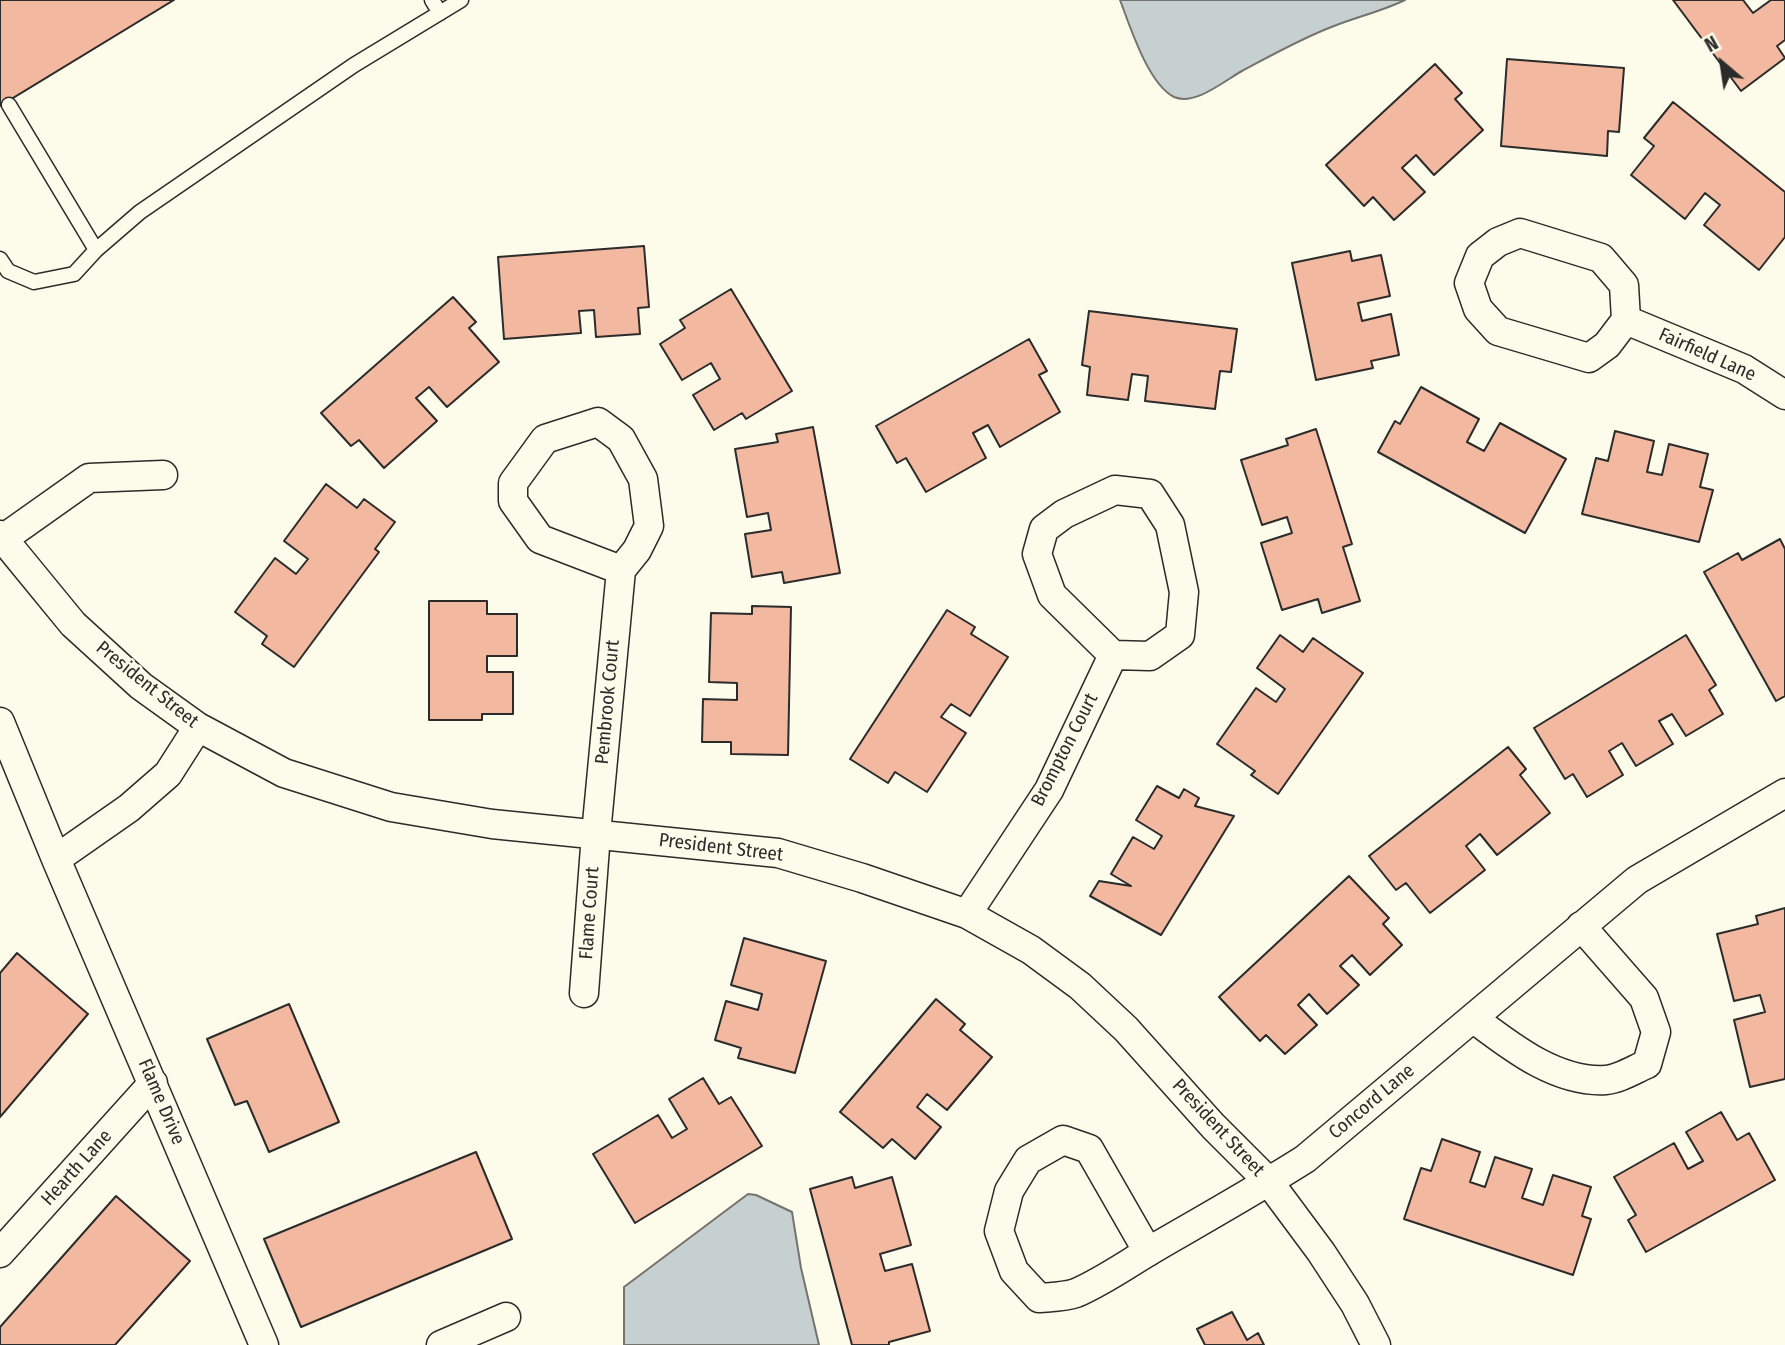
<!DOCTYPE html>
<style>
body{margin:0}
#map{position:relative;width:1785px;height:1345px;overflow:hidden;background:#fdfbea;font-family:"Fira Sans Condensed",sans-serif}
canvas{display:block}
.north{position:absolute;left:1687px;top:28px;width:70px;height:70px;-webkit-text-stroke:5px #fdfbea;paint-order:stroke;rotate:331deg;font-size:19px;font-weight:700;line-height:28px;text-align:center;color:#2b2b2b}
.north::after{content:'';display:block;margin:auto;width:24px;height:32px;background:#2b2b2b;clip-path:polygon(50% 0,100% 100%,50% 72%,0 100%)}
</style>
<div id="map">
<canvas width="1785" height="1345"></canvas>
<div class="north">N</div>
</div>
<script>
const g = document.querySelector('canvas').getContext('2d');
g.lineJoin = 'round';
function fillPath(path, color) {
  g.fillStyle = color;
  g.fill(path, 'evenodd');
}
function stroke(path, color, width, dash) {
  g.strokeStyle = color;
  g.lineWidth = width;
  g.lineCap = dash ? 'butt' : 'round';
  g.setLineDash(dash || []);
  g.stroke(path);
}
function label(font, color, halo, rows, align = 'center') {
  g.font = font + ' "Fira Sans Condensed",sans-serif';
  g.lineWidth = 5;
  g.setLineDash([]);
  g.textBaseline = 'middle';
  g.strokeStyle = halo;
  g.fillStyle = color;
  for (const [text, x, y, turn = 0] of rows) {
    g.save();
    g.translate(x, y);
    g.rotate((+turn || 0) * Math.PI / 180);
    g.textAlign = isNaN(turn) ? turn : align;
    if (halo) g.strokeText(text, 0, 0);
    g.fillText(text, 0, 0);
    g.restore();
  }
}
const water = new Path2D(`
 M1120 0H1405C1382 11 1357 17 1334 26 1302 38 1272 55 1242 71 1224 81 1195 106 1174 97 1148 84 1130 26 1120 0Z
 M748 1194 756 1195 792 1212 801 1268 819 1345H624V1287Z`);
const building = new Path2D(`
 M0 0H174L0 106Z
 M1673 0H1743L1753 13 1771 0H1785V40L1777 46 1785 58 1741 91Z
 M1507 59 1624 68 1619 132 1608 131 1607 156 1501 146Z
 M1435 64 1462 93 1455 99 1483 130 1434 175 1416 155 1402 168 1425 192 1394 220 1373 197 1364 206 1326 165Z
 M1673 102 1785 192V237L1759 270 1704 225 1720 205 1705 193 1685 219 1631 175 1654 146 1644 138Z
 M644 246 649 307 638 308 640 334 596 337 594 310 579 311 581 333 504 339 498 257Z
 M1350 251 1352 261 1381 255 1390 296 1358 303 1362 321 1391 314 1399 355 1371 361 1373 368 1316 380 1292 263Z
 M731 289 792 391 746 419 742 413 714 430 693 395 720 379 711 363 682 380 660 344 685 328 680 320Z
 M453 297 476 322 469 328 499 362 447 407 429 387 416 398 437 421 384 468 359 440 351 446 321 413Z
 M1089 311 1237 329 1231 372 1220 371 1215 409 1145 401 1148 376 1132 374 1128 400 1087 395 1090 367 1082 365Z
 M1029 339 1047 371 1039 375 1060 412 1000 447 988 425 973 433 986 458 926 492 906 458 897 463 876 426Z
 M1421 387 1479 419 1467 442 1484 451 1500 423 1566 459 1525 533 1378 452 1395 421 1400 424Z
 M813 427 840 573 784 583 782 572 752 577 745 534 771 530 768 513 747 517 735 449 778 442 776 434Z
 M1316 429 1352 544 1343 547 1360 601 1322 613 1318 599 1282 610 1261 543 1292 533 1287 517 1262 525 1241 460 1288 445 1286 439Z
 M1615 431 1654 441 1647 472 1662 475 1669 444 1708 454 1700 487 1713 490 1699 542 1582 514 1596 458 1608 461Z
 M326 484 357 508 364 499 395 522 375 549 379 552 294 667 262 644 267 636 235 612 275 558 296 574 308 559 284 541Z
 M1780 539 1785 549V696L1776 701 1704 572 1738 553 1742 560Z
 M429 601H487V614H517V656H487V672H513V714H482V720H429Z
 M752 606 791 607 788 755 731 754V742H702L703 699 737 700V683L709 682 711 613 752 614Z
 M947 610 975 627 971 634 1008 657 970 716 951 704 941 717 966 733 927 792 895 772 888 783 850 759Z
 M1280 635 1303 652 1313 638 1363 673 1278 794 1251 775 1255 771 1217 744 1256 688 1276 702 1285 689 1257 668Z
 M1686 635 1716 685 1709 690 1723 714 1686 736 1672 714 1659 721 1673 744 1636 766 1622 743 1609 751 1623 775 1587 797 1573 774 1565 779 1534 728Z
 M1508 747 1526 769 1520 775 1550 813 1497 855 1480 834 1466 846 1485 870 1430 913 1406 883 1396 890 1369 856Z
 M1157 786 1179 798 1184 789 1199 798 1195 806 1234 816 1161 935 1090 896 1099 881 1131 886 1111 874 1133 837 1154 849 1162 836 1136 820Z
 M1349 876 1389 918 1383 924 1402 945 1370 975 1352 955 1340 966 1359 985 1327 1014 1309 994 1298 1005 1317 1025 1285 1054 1266 1035 1260 1041 1219 997Z
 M1785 908V1079L1750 1087 1734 1020 1765 1012 1760 995 1734 1001 1717 934 1758 924 1756 916Z
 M744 938 826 961 795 1073 738 1058 741 1048 715 1040 726 1001 758 1010 762 994 731 985Z
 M17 953 88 1014 0 1117V973Z
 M936 999 965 1024 960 1030 992 1057 947 1110 927 1094 917 1107 941 1127 915 1159 892 1139 883 1148 840 1112Z
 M289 1004 339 1122 269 1152 247 1101 235 1105 207 1039Z
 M703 1078 719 1104 731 1097 762 1146 635 1223 593 1154 658 1115 672 1138 687 1129 669 1099Z
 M1721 1112 1737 1140 1749 1133 1775 1180 1646 1252 1628 1220 1636 1215 1614 1177 1674 1143 1688 1169 1703 1161 1686 1132Z
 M1442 1139 1480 1152 1470 1182 1485 1187 1495 1157 1532 1169 1522 1198 1543 1205 1553 1175 1591 1187 1582 1216 1591 1219 1573 1275 1404 1219 1421 1168 1431 1171Z
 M476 1152 512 1239 301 1327 264 1239Z
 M852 1177 855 1188 892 1177 911 1245 880 1254 885 1271 912 1264 930 1331 889 1342V1345H852L810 1189Z
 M116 1196 190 1261 115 1345H0V1327Z
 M1232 1312 1247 1340 1258 1333 1264 1345H1205L1197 1329Z`);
const service = new Path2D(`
 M432 0 440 13
 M9 105 96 250
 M0 259 8 271 34 282 74 274 96 250 140 212 354 65 461 0`);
const minor = new Path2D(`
 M1520 233 1601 258 1624 285 1626 320 1607 345 1589 358 1498 331 1478 309 1469 283 1480 256 1498 242Z
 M1626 320 1744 369 1785 395
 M1115 490 1150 494 1170 525 1184 592 1180 635 1150 656 1113 655 1052 595 1037 554 1044 529 1064 514Z
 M0 535 73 624 141 686 198 727 284 773 391 807 492 824 778 853 862 878 967 914 1031 950 1080 986 1126 1029 1213 1126 1269 1182 1321 1252 1355 1304 1376 1345
 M0 541 89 478 163 475
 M0 722 56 859
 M198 727 168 774 129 808 56 859 264 1345
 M967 914 1049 790 1113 655
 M584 993 596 834 621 570 637 550 649 526 643 479 621 439 598 422 545 439 513 483V501L540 539 621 570
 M1473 1018C1510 1046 1556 1083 1606 1080 1619 1079 1635 1069 1647 1064L1656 1032 1644 998 1581 926
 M1148 1252 1089 1149 1063 1140 1028 1160 1009 1191 999 1231 1014 1271 1039 1298C1050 1297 1065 1297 1076 1293 1104 1281 1130 1262 1156 1247 1206 1218 1256 1190 1305 1159L1637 880 1785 793
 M0 1253 153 1083
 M441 1345 506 1317`);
const streetNames = [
 ["Fairfield Lane",1707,355,24],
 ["President Street",147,685,39],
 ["Pembrook Court",608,702,-85],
 ["Brompton Court",1065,750,-63],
 ["President Street",721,848,7],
 ["Flame Court",590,913,-86],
 ["Flame Drive",161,1102,67],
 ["Concord Lane",1372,1102,-40],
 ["President Street",1218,1128,47],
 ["Hearth Lane",77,1168,-48]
];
fillPath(water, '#c7d0d0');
stroke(water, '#74746e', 2);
fillPath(building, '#f2b8a0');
stroke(building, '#2b2b2b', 2);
stroke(service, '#2b2b2b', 17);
stroke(minor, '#2b2b2b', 31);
stroke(service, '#fdfbea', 14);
stroke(minor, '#fdfbea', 28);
label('19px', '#2b2b2b', '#fdfbea', streetNames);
</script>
